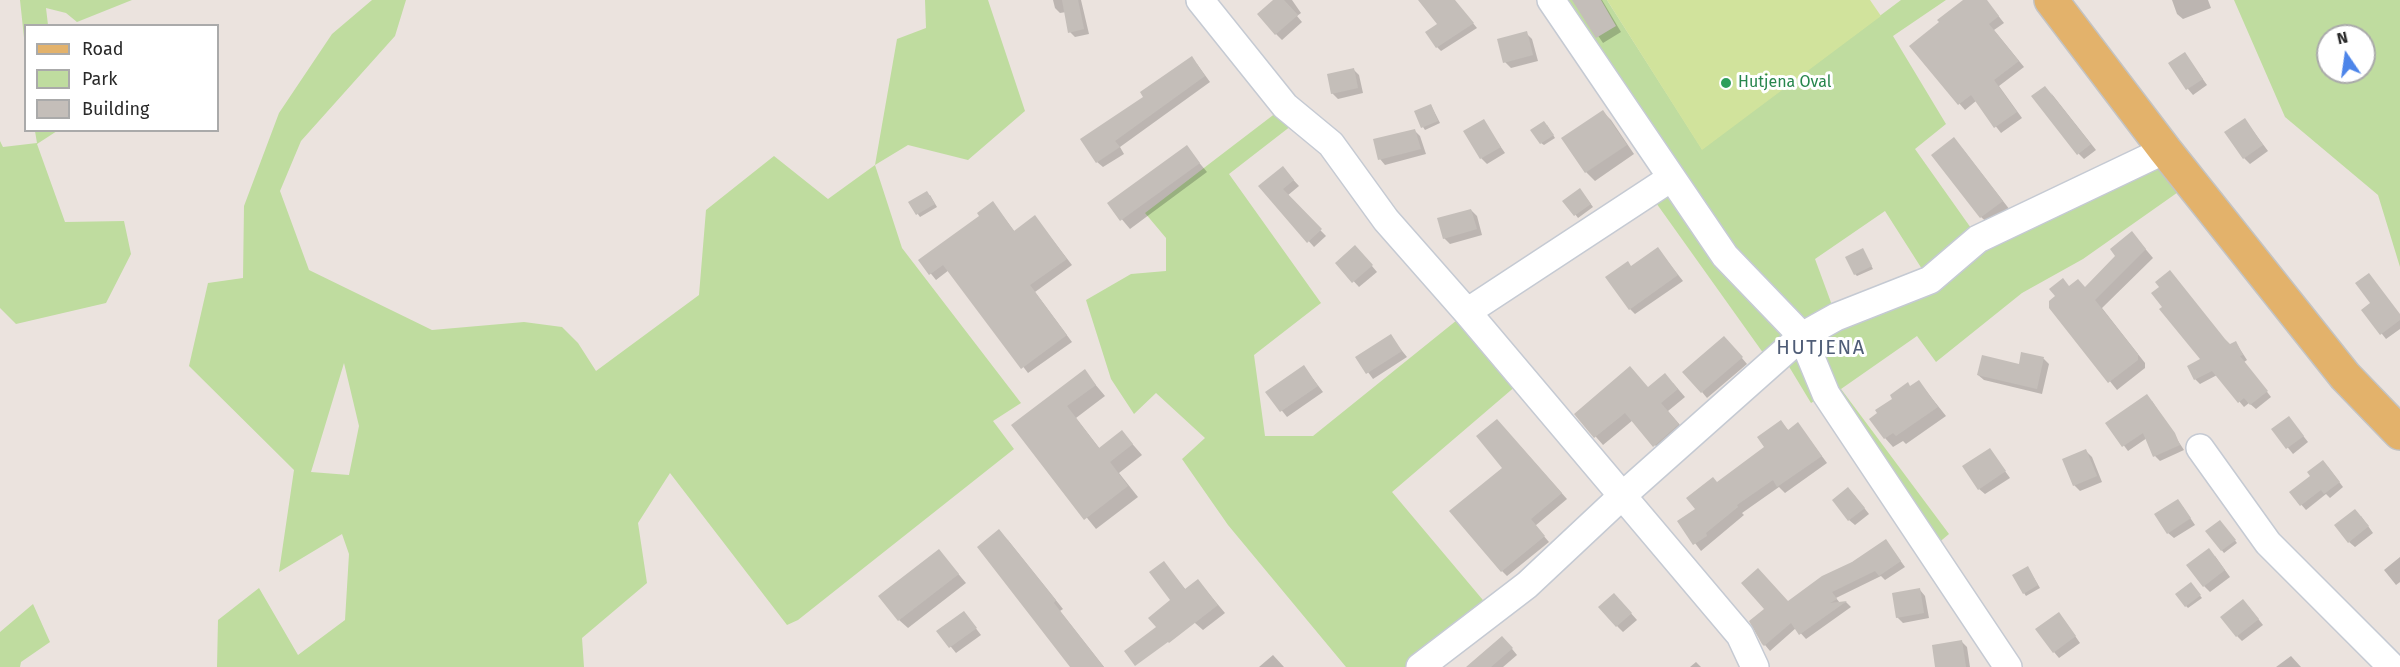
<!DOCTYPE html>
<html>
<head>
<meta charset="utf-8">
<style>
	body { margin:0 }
	#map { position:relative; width:2400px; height:667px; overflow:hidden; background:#ebe3de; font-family:"Fira Sans",sans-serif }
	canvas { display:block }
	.legend { position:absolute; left:24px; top:24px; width:195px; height:108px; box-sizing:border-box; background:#fff; border:2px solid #aaa; margin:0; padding:8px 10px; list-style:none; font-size:18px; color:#2a2a2a }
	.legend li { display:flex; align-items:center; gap:12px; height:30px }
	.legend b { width:30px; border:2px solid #aaa }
	.north { position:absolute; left:2316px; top:24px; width:60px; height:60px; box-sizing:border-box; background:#fff; border:2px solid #aaa; border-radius:50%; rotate:347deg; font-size:16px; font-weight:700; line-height:24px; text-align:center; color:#2a2a2a }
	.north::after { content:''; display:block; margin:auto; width:21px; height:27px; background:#4d85e9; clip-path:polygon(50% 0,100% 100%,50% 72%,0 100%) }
</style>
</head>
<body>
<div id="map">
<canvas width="2400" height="667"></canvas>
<ul class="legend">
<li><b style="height:8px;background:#e3b26b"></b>Road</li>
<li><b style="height:16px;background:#bfdc9f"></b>Park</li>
<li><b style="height:16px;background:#c4beb9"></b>Building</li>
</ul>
<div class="north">N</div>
</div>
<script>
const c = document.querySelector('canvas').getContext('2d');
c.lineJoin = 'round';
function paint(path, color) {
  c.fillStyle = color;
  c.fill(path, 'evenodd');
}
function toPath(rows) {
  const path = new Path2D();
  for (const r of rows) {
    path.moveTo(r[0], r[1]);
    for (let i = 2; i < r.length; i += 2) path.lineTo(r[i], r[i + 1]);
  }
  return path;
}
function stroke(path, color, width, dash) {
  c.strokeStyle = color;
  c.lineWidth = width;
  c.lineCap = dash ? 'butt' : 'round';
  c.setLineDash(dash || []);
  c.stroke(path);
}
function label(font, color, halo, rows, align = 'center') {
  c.font = font + ' "Fira Sans",sans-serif';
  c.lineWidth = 6;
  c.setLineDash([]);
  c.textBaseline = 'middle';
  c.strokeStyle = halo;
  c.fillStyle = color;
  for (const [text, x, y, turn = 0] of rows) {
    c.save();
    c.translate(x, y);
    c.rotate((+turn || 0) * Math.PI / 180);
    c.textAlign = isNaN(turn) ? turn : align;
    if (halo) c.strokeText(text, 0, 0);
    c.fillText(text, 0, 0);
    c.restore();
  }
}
paint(toPath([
	[20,0,132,0,77,22,66,13,46,8,48,25,26,26,25,47],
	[372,0,406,0,395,36,301,141,280,191,309,270,432,330,524,322,562,327,578,343,596,371,699,295,706,210,774,156,828,199,875,165,897,39,926,28,925,0,988,0,1025,111,968,160,908,145,875,165,902,248,1021,403,993,421,1014,449,798,620,787,625,670,473,638,523,647,583,582,638,584,667,217,667,218,620,259,588,298,655,345,620,349,554,342,534,279,572,294,470,189,366,208,283,243,278,244,206,279,113,332,34],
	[344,363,359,426,349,475,311,472],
	[1551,0,1607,0,1702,149,1901,0,1946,0,1893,36,1946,124,1915,149,1978,238,2165,150,2191,183,2083,259,2022,293,1936,362,1917,336,1841,389,1949,534,1930,550,1826,394,1811,403,1782,355,1771,364,1649,193,1671,178],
	[1885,211,1929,280,1836,316,1815,259],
	[2234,0,2400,0,2400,267,2378,195,2285,117],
	[2328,36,2364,36,2364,72,2328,72],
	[1285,106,1300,119,1229,174,1321,303,1254,355,1265,436,1313,436,1467,312,1524,379,1392,492,1493,612,1420,667,1346,667,1228,525,1182,459,1205,438,1156,393,1134,414,1111,379,1086,300,1131,274,1166,271,1166,238,1145,213],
	[35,131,57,131,37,144,65,222,124,221,131,254,106,303,16,324,0,308,0,141,3,147,37,143],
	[33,604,50,642,21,662,20,667,0,667,0,632]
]), '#bfdc9f');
paint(toPath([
	[1607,0,1870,0,1881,16,1702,150]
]), '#d1e39c');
paint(toPath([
	[1053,0,1081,0,1089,34,1075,37,1070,32,1066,12,1060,13,1055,8],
	[1275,0,1292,0,1301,13,1297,16,1302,22,1282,40,1276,34],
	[1424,0,1454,0,1477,28,1441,51,1437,47,1440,24],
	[1574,0,1602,0,1621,32,1603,43],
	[1966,0,1986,0,2004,23,1994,30,2024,67,1999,86,2022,118,2001,133,1976,101,1965,110,1911,47],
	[2172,0,2208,0,2211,8,2183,19,2177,14],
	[1526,33,1532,39,1538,61,1511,68,1505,62],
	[2185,54,2207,85,2193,95,2188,89],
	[1197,64,1210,82,1120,147,1124,154,1103,167,1097,162,1145,97],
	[1353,69,1359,75,1363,93,1338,99,1332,93],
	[2051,93,2096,150,2084,159,2079,154],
	[1431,105,1440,123,1425,130,1423,127],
	[1603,112,1611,120,1634,154,1595,181,1586,172,1563,138],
	[2245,120,2268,151,2250,164,2244,158],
	[1483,121,1505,153,1487,164,1481,158],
	[1547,125,1555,138,1544,145,1541,143],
	[1414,130,1420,136,1426,154,1385,165,1380,159],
	[1186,147,1207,172,1130,229,1109,204],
	[1962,148,2010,210,1990,225,1981,217],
	[1288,174,1299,186,1287,196,1326,236,1314,247,1260,186],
	[1582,192,1593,207,1578,218,1565,201],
	[930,195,937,207,920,217,910,203],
	[993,203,1015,232,1035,217,1072,265,1035,292,1072,342,1028,373,949,270,936,280,920,260,981,216],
	[1471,210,1477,216,1482,235,1450,244,1444,238],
	[2132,233,2153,258,2102,308,2145,363,2145,368,2117,390,2050,307,2070,287,2086,288,2117,257],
	[1658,249,1683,281,1635,314,1630,309,1632,267],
	[1863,250,1873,269,1857,276,1855,274],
	[1361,253,1377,272,1359,287,1337,263],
	[2363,310,2400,315,2400,329,2386,339],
	[1390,336,1407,357,1373,379,1357,357],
	[2236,343,2247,360,2244,362,2271,397,2256,409,2249,403,2244,407,2217,375,2200,384,2195,379],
	[1730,344,1747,364,1707,398,1702,392],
	[2023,354,2044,359,2049,364,2042,394,1984,380,1978,375,2020,366],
	[1304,367,1323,392,1287,417,1267,392],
	[1084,371,1105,396,1076,418,1100,449,1122,432,1142,455,1119,473,1138,497,1096,529,1013,426],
	[1919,382,1946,416,1906,444,1903,441,1893,447,1885,438,1894,399],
	[1673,383,1685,397,1668,411,1686,432,1662,453,1633,420,1603,445,1576,414],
	[2152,401,2184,450,2160,461,2155,456,2147,438,2128,451,2107,423],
	[1781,422,1789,431,1798,424,1827,463,1785,493,1779,487,1742,513,1744,515,1701,551,1679,522,1697,509,1717,483,1766,447],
	[2294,424,2308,442,2293,454,2273,429],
	[1503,427,1567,499,1535,526,1549,542,1507,576,1502,571],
	[1990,450,2010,478,1985,494,1979,489],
	[2086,451,2092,457,2102,482,2080,491,2074,485],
	[2328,467,2343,487,2330,498,2326,494,2306,510,2291,493],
	[1854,495,1869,514,1855,525,1849,520],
	[2183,507,2195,525,2174,538,2168,533],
	[2361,516,2373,533,2355,547,2349,542],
	[2222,524,2237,543,2224,553,2207,532],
	[1007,539,1063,609,1060,611,1104,667,1072,667],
	[1886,541,1905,567,1885,580,1881,576,1836,598,1840,603,1846,602,1851,607,1806,639,1796,628,1770,651,1765,645,1751,622,1788,603],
	[939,551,966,583,908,628,899,620],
	[2215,556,2230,577,2210,592,2204,586],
	[2400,557,2400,582,2396,585,2384,570],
	[1164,563,1186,590,1205,589,1225,613,1203,630,1195,623],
	[2030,571,2040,588,2026,596,2024,593],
	[2193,587,2202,598,2188,608,2186,606],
	[1920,590,1925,596,1929,618,1903,623,1897,617],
	[1620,601,1637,620,1623,632,1617,626],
	[2249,607,2263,625,2242,641,2237,636],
	[964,613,981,635,956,653,938,631],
	[2064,620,2080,643,2059,658,2054,652],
	[1962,642,1967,647,1970,667,1937,667],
	[1508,644,1517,655,1503,667,1468,667],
	[1273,655,1284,667,1259,667],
	[2291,656,2301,667,2276,667],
	[1696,662,1701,667,1690,667]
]), '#0003');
paint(toPath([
	[1062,0,1078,0,1084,29,1068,33],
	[1273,0,1284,0,1298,15,1275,35,1257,14],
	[1418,0,1455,0,1474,23,1436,48,1425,32,1437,24],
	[1572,0,1601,0,1616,26,1596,38],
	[1963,0,1987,0,1999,16,1989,24,2019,61,1994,80,2017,112,1994,128,1971,95,1958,105,1909,46,1939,22,1937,20],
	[1527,31,1533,55,1503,63,1497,39],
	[2185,52,2203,79,2186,90,2168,63],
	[1192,56,1205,76,1115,141,1120,147,1096,163,1080,139,1143,97,1140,92],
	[1354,68,1358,88,1331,94,1327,74],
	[2045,86,2091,144,2077,155,2031,96],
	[1431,104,1438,121,1421,128,1414,111],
	[1603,110,1627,145,1585,173,1561,138],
	[2245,118,2263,145,2243,159,2224,132],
	[1484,119,1501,147,1480,159,1463,131],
	[1544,121,1554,135,1540,144,1530,130],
	[1415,129,1421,149,1378,160,1373,139],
	[1954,137,2003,201,1980,218,1931,155],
	[1187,145,1200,163,1120,221,1107,203],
	[1283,166,1294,180,1283,189,1322,229,1307,243,1258,186],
	[1580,188,1591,204,1574,216,1562,201],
	[927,191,935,204,916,215,908,202],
	[993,201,1014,231,1035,215,1067,259,1030,285,1067,335,1021,369,943,265,929,275,918,260,979,216,977,213],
	[1471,209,1477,229,1443,239,1437,218],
	[2132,231,2146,249,2095,300,2138,354,2138,360,2108,383,2049,308,2049,301,2055,296,2049,289,2063,278,2069,286,2078,279,2085,287,2115,256,2110,249],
	[1355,245,1373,265,1352,283,1335,263],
	[1658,247,1678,275,1629,310,1605,277,1628,261,1631,266],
	[1863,248,1872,266,1854,275,1845,257],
	[2170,270,2225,339,2230,344,2236,341,2243,355,2240,356,2268,391,2250,405,2244,398,2238,403,2212,371,2194,380,2187,366,2200,359,2159,309,2162,307,2151,293,2159,287,2155,282],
	[2369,273,2400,314,2400,320,2380,335,2361,310,2370,303,2355,283],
	[1391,334,1402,351,1366,374,1355,357],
	[1724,336,1743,357,1701,393,1682,372],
	[2021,352,2044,357,2037,389,1977,375,1982,355,2019,364],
	[1304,365,1318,386,1280,412,1265,392],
	[1630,366,1648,387,1665,373,1678,389,1661,403,1679,424,1653,447,1625,413,1594,438,1574,414],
	[1085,369,1096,385,1067,406,1099,448,1122,430,1133,444,1110,462,1128,486,1084,520,1011,425],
	[1919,380,1938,407,1896,436,1893,433,1884,439,1869,419,1877,413,1875,410,1892,399,1890,395,1908,382,1910,386],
	[2147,394,2175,433,2180,445,2153,457,2143,433,2122,447,2105,423],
	[2289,416,2304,436,2286,449,2271,429],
	[1497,419,1562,493,1531,519,1545,536,1501,572,1449,511,1502,468,1476,436],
	[1781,420,1788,430,1798,422,1822,456,1777,487,1773,480,1737,505,1738,507,1706,533,1707,536,1693,545,1677,521,1695,509,1686,498,1713,477,1717,482,1764,447,1757,437],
	[1990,448,2006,471,1978,490,1962,466],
	[2086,449,2097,476,2073,486,2062,459],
	[2323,460,2340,482,2324,494,2321,490,2300,506,2289,492,2310,476,2307,472],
	[1848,487,1865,508,1848,521,1832,500],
	[2178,499,2191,518,2167,534,2154,514],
	[2355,509,2369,526,2348,543,2334,525],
	[2220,520,2236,540,2221,551,2205,531],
	[999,529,1056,600,1054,603,1104,667,1070,667,977,547],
	[1886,539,1901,561,1879,576,1875,571,1832,592,1837,599,1830,603,1847,601,1799,635,1791,623,1764,646,1762,644,1749,621,1764,609,1741,583,1758,568,1788,601,1822,576,1852,562],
	[2209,548,2225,570,2203,587,2186,565],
	[939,549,959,574,898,621,878,596],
	[1164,561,1185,589,1198,579,1218,605,1169,643,1168,642,1135,666,1124,651,1156,627,1148,618,1170,600,1149,572],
	[2028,566,2038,585,2023,594,2012,575],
	[2191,582,2201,595,2185,607,2175,594],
	[1920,588,1924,613,1896,618,1892,593],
	[1614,593,1632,613,1616,627,1598,607],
	[2243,599,2259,619,2236,637,2220,617],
	[964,611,977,628,949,648,936,631],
	[2059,612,2076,636,2053,653,2035,629],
	[1502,636,1513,648,1491,667,1466,667],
	[1962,640,1966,667,1935,667,1932,645]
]), '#c4beb9');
const minor = toPath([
	[1200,0,1285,106,1331,144,1386,220,1467,312,1740,635,1755,667],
	[1551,0,1725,256,1802,336,1826,394,2008,667],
	[1467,312,1671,178],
	[2200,448,2268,543,2392,667],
	[1420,667,1527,585,1622,496,1802,336,1836,317,1930,280,1978,239,2165,150]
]);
const major = toPath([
	[2051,0,2165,150,2345,376,2400,433]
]);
stroke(minor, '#c5cad3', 30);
stroke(major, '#c3c3c3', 36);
stroke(minor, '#fff', 27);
stroke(major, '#e3b26b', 33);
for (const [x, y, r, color] of [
	[1726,83,6,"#2e9e5b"]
]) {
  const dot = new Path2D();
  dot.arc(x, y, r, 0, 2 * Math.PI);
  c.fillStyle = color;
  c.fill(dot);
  stroke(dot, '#fff', 2);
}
label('16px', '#27864d', '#fff', [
	["Hutjena Oval",1738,83]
], 'left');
c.letterSpacing = '1.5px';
label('20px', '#4f5d77', '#fff', [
	["HUTJENA",1821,348]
]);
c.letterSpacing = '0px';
</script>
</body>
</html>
